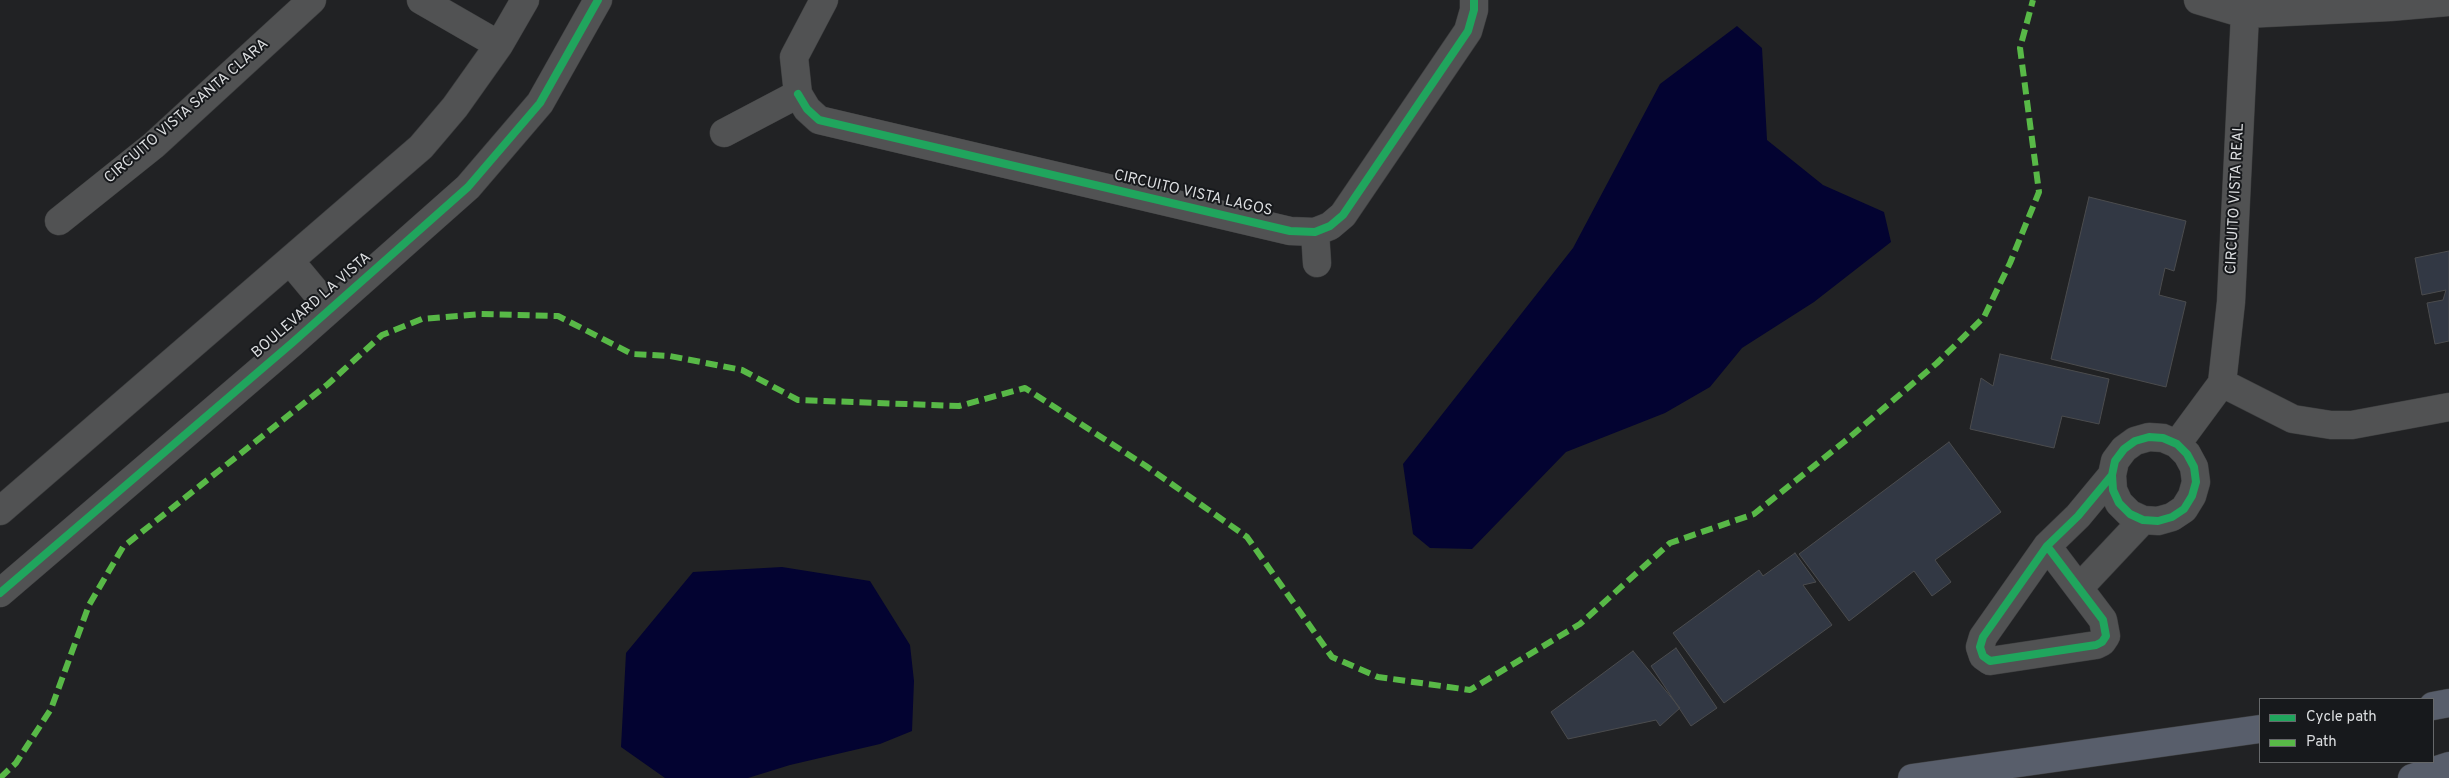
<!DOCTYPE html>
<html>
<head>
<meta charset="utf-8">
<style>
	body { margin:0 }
	#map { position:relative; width:2449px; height:778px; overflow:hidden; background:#212224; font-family:Overpass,sans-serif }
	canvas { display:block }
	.legend { position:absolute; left:2259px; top:698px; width:175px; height:65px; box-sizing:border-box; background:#17191c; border:1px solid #66686a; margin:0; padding:6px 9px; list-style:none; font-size:15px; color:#dcdee0 }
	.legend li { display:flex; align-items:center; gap:10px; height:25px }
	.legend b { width:25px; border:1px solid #66686a }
</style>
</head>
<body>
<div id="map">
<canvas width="2449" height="778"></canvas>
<ul class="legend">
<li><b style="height:6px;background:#20a55d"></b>Cycle path</li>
<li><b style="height:6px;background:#58b947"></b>Path</li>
</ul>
</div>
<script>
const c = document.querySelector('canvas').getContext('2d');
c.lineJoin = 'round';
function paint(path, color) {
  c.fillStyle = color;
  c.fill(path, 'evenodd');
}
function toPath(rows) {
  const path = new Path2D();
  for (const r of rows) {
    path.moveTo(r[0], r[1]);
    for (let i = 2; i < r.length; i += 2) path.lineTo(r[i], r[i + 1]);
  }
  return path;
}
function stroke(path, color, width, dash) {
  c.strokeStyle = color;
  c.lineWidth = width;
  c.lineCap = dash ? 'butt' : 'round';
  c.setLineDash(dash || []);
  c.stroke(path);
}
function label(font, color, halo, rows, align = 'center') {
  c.font = font + ' Overpass,sans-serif';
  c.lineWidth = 4;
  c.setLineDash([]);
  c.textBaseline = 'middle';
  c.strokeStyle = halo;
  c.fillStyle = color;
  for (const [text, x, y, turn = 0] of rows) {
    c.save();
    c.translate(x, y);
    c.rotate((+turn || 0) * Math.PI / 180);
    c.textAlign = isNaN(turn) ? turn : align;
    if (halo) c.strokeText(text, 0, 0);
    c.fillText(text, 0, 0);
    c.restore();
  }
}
paint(toPath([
	[1737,26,1762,48,1767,140,1823,185,1884,212,1891,242,1814,302,1742,348,1710,387,1665,413,1566,452,1472,549,1430,548,1413,534,1403,464,1573,248,1660,84],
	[782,567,870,581,910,645,914,681,912,731,880,744,790,765,748,778,665,778,621,747,626,653,693,572]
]), '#030331');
const building = toPath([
	[2089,197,2186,221,2174,271,2165,268,2159,295,2186,302,2166,387,2051,359,2089,197],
	[2449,251,2449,341,2435,344,2427,303,2443,300,2446,290,2422,295,2415,258,2449,251],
	[2000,354,2109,379,2099,424,2062,416,2054,448,1970,429,1981,378,1993,386,2000,354],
	[1949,442,2001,512,1935,560,1951,582,1932,596,1914,571,1849,621,1799,554,1949,442],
	[1795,553,1816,582,1803,585,1832,625,1724,703,1673,633,1759,570,1763,576,1795,553],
	[1676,648,1717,708,1691,726,1651,666,1676,648],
	[1633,651,1680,708,1660,726,1656,720,1568,739,1551,712,1633,651]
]);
paint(building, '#323844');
stroke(building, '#4b4c4e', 1);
const minor = toPath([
	[421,0,499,45],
	[2198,0,2245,14,2390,7,2449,2],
	[798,94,807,109,819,120,1290,231,1315,232,1330,226,1343,215,1468,31,1474,10,1474,0],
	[724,133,798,94,794,57,824,0],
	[59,221,154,145,312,0],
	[1315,232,1317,263],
	[290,261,330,309],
	[2222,383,2293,419,2331,425,2352,425,2449,407],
	[2177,444,2222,383,2231,302,2245,14],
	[0,511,421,147,455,107,499,45,525,0],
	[2047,546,2103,620,2106,636,2102,642,2096,645,1990,661,1983,656,1980,647,1983,637,2047,546,2078,516,2112,475,2115,461,2124,449,2135,441,2149,437,2163,438,2177,444,2187,454,2194,467,2196,482,2192,496,2184,509,2172,517,2158,521,2143,520,2130,514,2119,503,2113,490,2112,475],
	[2079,588,2143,520],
	[0,593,292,343,468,187,540,103,598,0]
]);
const highway = toPath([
	[2433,706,2449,703],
	[1912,778,2260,729],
	[2412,778,2449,766]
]);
stroke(minor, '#3d3e3f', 29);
stroke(highway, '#3d3e3f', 29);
stroke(minor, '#515253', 28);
stroke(highway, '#585e6b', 28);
stroke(toPath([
	[0,778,16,763,51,709,89,605,123,547,328,384,382,335,422,319,481,314,558,316,632,354,670,356,742,370,798,400,959,406,1025,388,1146,466,1247,537,1332,657,1378,677,1470,690,1580,624,1670,543,1754,514,1844,442,1937,363,1984,317,2010,263,2039,192,2020,48,2033,0]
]), '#58b947', 6, [12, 6]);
stroke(toPath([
	[798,94,807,109,819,120,1290,231,1315,232,1330,226,1343,215,1468,31,1474,10,1474,0],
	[2047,546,2103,620,2106,636,2102,642,2096,645,1990,661,1983,656,1980,647,1983,637,2047,546,2078,516,2112,475,2115,461,2124,449,2135,441,2149,437,2163,438,2177,444,2187,454,2194,467,2196,482,2192,496,2184,509,2172,517,2158,521,2143,520,2130,514,2119,503,2113,490,2112,475],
	[0,593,292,343,468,187,540,103,598,0]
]), '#20a55d', 8);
label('15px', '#dcdee0', '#17191c', [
	["CIRCUITO VISTA SANTA CLARA",187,112,-41],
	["CIRCUITO VISTA LAGOS",1193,194,13],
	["CIRCUITO VISTA REAL",2236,199,-87],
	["BOULEVARD LA VISTA",312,306,-41]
]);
</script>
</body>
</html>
